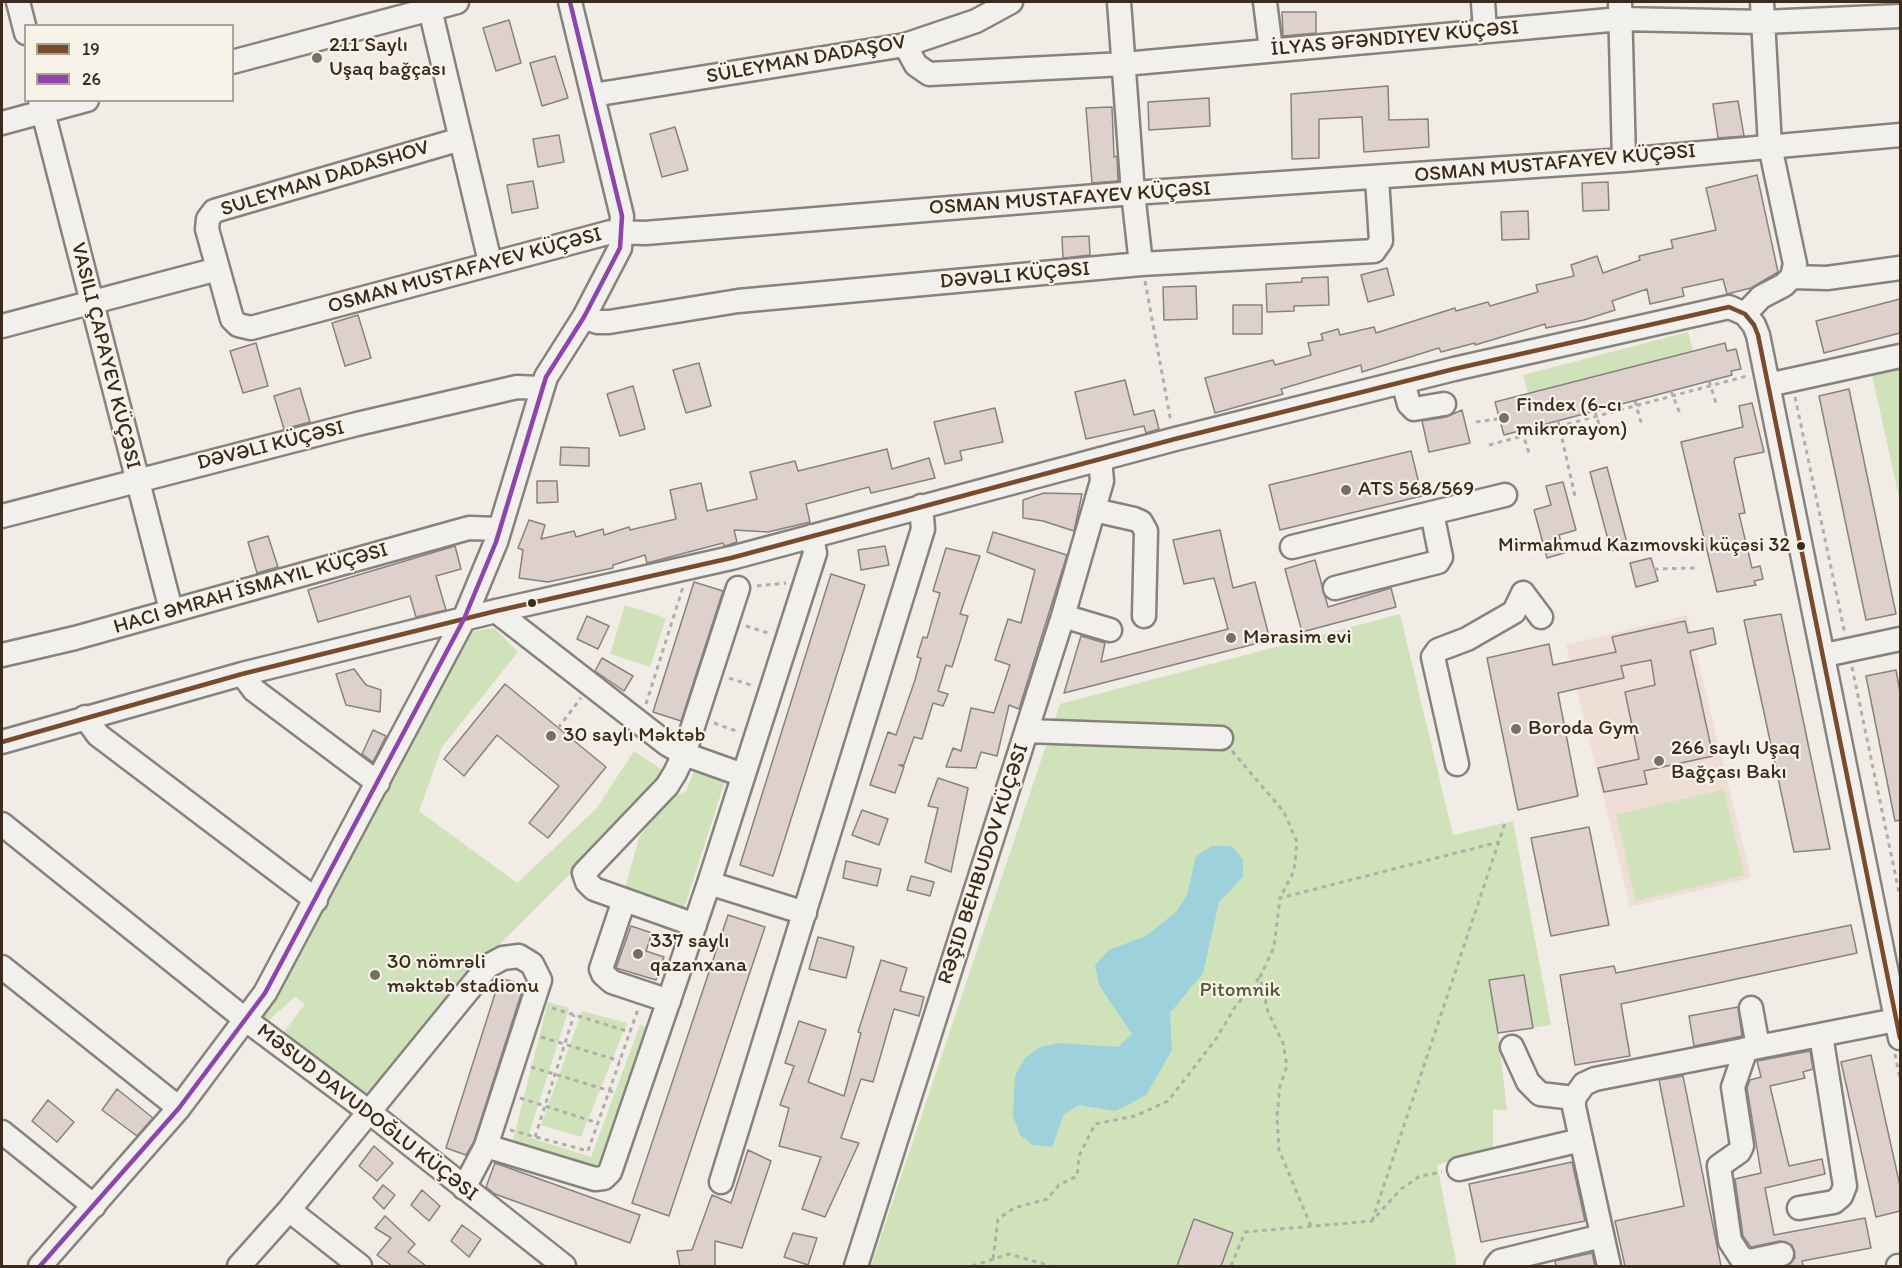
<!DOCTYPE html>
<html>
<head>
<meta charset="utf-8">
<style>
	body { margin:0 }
	#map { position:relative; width:1902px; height:1268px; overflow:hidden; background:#f2ece6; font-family:Itim,sans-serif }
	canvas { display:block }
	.frame { position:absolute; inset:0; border:3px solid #3b2a1e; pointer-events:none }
	.legend { position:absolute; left:24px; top:24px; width:210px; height:78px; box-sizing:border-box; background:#f7f3e8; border:2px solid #aca397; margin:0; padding:8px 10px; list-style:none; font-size:18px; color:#3b2a1e }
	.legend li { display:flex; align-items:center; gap:12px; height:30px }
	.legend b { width:30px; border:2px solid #aca397 }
</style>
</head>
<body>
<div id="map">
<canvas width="1902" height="1268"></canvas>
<div class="frame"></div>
<ul class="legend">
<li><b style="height:8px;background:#7a4b2a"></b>19</li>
<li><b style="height:8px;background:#8e44ad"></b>26</li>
</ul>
</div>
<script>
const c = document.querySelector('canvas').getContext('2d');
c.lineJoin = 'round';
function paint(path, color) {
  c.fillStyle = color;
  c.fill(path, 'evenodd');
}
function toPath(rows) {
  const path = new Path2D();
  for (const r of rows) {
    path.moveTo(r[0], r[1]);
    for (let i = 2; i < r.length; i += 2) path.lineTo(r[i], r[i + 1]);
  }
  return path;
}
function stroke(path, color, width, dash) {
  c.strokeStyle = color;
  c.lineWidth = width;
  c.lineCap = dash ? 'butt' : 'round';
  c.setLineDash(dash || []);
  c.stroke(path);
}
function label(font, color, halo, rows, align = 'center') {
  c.font = font + ' Itim,sans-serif';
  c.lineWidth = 4.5;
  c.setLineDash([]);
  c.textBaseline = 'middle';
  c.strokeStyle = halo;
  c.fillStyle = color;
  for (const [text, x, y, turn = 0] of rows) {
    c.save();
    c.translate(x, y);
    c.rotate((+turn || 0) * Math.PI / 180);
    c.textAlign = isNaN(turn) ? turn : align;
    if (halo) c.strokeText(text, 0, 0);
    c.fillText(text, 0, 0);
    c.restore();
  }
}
paint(toPath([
	[1687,615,1751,878,1630,907,1566,645]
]), '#efded6');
paint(toPath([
	[1688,332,1693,351,1528,394,1523,375],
	[1900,363,1900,502,1871,370],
	[625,605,666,618,650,667,610,654],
	[1400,614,1453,835,1513,821,1551,1025,1498,1033,1507,1111,1493,1109,1493,1148,1437,1165,1457,1266,871,1266,1060,704],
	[494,628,518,652,442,747,419,811,517,883,596,809,634,751,662,770,641,803,485,959,368,1102,283,1033,305,1004,295,997,269,1020,263,1016,469,632],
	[695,769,725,781,682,915,624,892,639,838,663,801,686,791],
	[1724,789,1744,875,1636,901,1616,815],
	[548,1002,569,1008,528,1137,591,1157,640,1025,648,1028,603,1171,512,1144],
	[582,1011,627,1023,581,1137,541,1125]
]), '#cfe2ba');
paint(toPath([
	[1212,846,1231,846,1243,859,1243,877,1219,902,1203,973,1170,1013,1172,1050,1146,1095,1116,1111,1079,1105,1064,1114,1052,1147,1033,1145,1020,1135,1013,1116,1015,1076,1025,1058,1040,1047,1060,1043,1118,1047,1132,1034,1099,985,1095,965,1109,950,1146,936,1176,912,1187,895,1196,856]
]), '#9dd1dc');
const building = toPath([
	[1282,12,1316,12,1316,33,1283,36,1282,12],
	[509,20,521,63,496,71,483,28,509,20],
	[555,56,568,98,542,106,530,63,555,56],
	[1388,86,1389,120,1428,119,1429,147,1364,152,1362,117,1319,119,1319,158,1292,159,1291,94,1388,86],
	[1209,98,1210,126,1149,130,1148,102,1209,98],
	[1738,101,1744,136,1718,138,1713,104,1738,101],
	[1112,107,1114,157,1117,156,1118,181,1092,183,1086,108,1112,107],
	[675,127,688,170,662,177,650,134,675,127],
	[559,135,564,162,538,167,533,139,559,135],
	[1757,175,1778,272,1751,288,1727,294,1723,279,1682,288,1684,296,1650,304,1647,289,1612,301,1615,310,1584,320,1546,328,1545,324,1475,345,1475,343,1441,352,1439,348,1362,372,1361,365,1281,389,1283,394,1215,413,1205,378,1273,360,1275,365,1311,355,1308,343,1323,340,1321,334,1338,329,1340,335,1374,327,1376,333,1455,308,1456,311,1488,302,1490,306,1538,292,1536,285,1574,276,1571,265,1597,256,1603,273,1640,260,1639,256,1673,248,1671,240,1716,230,1706,188,1757,175],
	[533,181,538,208,512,213,507,185,533,181],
	[1608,182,1609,210,1583,211,1582,183,1608,182],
	[1528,211,1529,239,1502,240,1501,212,1528,211],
	[1089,236,1090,255,1063,258,1062,237,1089,236],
	[1387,268,1394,295,1368,302,1361,275,1387,268],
	[1328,277,1329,305,1294,306,1294,311,1267,312,1266,284,1302,282,1302,278,1328,277],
	[1196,286,1197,319,1164,320,1163,287,1196,286],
	[1900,299,1900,333,1824,353,1816,321,1900,299],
	[1233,305,1262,305,1262,334,1233,334,1233,305],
	[358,315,371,358,345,366,332,323,358,315],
	[256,343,268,386,243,393,230,351,256,343],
	[1725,343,1727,351,1736,349,1741,369,1731,371,1732,375,1504,435,1495,402,1725,343],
	[699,363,711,406,686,413,673,370,699,363],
	[1125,380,1134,415,1154,410,1159,429,1146,433,1144,426,1086,439,1075,392,1125,380],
	[633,386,645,429,620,436,607,394,633,386],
	[300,388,310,422,284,429,274,396,300,388],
	[1849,389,1896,614,1866,620,1819,396,1849,389],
	[1752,403,1764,452,1735,458,1734,462,1745,513,1739,514,1752,568,1760,566,1763,579,1754,581,1756,585,1717,592,1681,442,1743,427,1739,406,1752,403],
	[995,408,1003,442,960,451,962,460,945,464,934,422,995,408],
	[1462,410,1470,443,1429,452,1422,421,1446,417,1462,410],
	[561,447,589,448,589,466,560,465,561,447],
	[887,449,892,469,929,458,935,478,871,493,869,487,806,504,810,522,768,532,734,530,737,542,728,545,724,546,723,543,647,563,645,555,613,565,613,568,548,582,519,578,523,550,518,548,529,520,545,525,541,539,574,531,576,537,603,529,604,535,629,527,630,530,676,519,670,490,701,483,707,511,757,499,750,472,795,461,798,471,887,449],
	[1411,451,1422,496,1280,530,1269,485,1411,451],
	[1607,467,1628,547,1611,551,1590,472,1607,467],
	[537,481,557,481,558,502,537,503,537,481],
	[1563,482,1576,530,1559,535,1564,553,1547,558,1534,510,1551,505,1546,486,1563,482],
	[1044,493,1082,494,1074,531,1043,521,1023,518,1023,500,1044,493],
	[1220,530,1233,588,1255,582,1270,640,1064,693,1081,636,1105,643,1101,662,1228,629,1214,578,1184,584,1173,540,1220,530],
	[993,532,1067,555,1019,709,1009,705,997,756,981,752,976,768,946,767,953,748,961,751,971,708,994,713,1010,665,995,660,1008,619,1021,623,1035,570,987,552,993,532],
	[268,536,278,567,257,573,248,542,268,536],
	[455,546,461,569,436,576,446,610,416,617,410,596,318,622,308,590,455,546],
	[885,546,889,565,861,570,858,550,885,546],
	[946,548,980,556,960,614,968,616,952,667,946,665,938,691,948,694,943,706,933,703,922,739,914,737,904,765,899,765,904,767,895,793,870,785,888,732,896,735,915,680,921,658,917,657,923,637,927,638,940,593,933,591,946,548],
	[1651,558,1658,581,1636,587,1630,563,1651,558],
	[1315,560,1328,607,1391,588,1396,607,1302,632,1285,569,1315,560],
	[831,574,865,585,773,876,740,865,831,574],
	[694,582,723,591,681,721,653,712,694,582],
	[1781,614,1830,849,1794,852,1744,620,1781,614],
	[587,616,609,626,598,649,577,639,587,616],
	[1685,621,1688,633,1713,628,1716,644,1690,651,1713,756,1644,771,1647,784,1604,792,1598,768,1639,759,1625,692,1655,685,1651,660,1621,666,1624,678,1558,693,1578,796,1518,810,1487,658,1549,644,1553,665,1616,652,1612,637,1685,621],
	[602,658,633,676,624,691,595,671,602,658],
	[354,669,366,685,381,690,380,712,346,705,336,674,354,669],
	[1896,670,1900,692,1900,820,1895,821,1866,676,1896,670],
	[505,684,606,767,548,838,529,823,559,786,497,735,464,776,444,759,505,684],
	[373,730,386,736,373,762,362,754,373,730],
	[938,778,968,788,951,872,925,862,938,808,928,806,938,778],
	[862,810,888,819,879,845,852,835,862,810],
	[1589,827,1609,925,1551,936,1531,838,1589,827],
	[846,861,881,869,877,886,843,878,846,861],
	[911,876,934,882,930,896,907,890,911,876],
	[728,915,765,927,669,1216,632,1203,728,915],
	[1851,925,1857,953,1621,1004,1630,1056,1575,1065,1560,975,1614,966,1616,973,1851,925],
	[631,926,652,933,646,951,664,957,656,980,616,968,631,926],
	[818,937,854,947,846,978,809,969,818,937],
	[881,960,907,968,900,991,924,997,919,1016,894,1009,873,1082,861,1079,841,1138,859,1143,825,1217,802,1209,821,1157,779,1146,789,1108,780,1105,794,1066,785,1063,799,1021,826,1030,808,1082,844,1096,861,1033,858,1032,881,960],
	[1524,975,1533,1028,1498,1033,1489,980,1524,975],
	[500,978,524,985,474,1141,466,1155,446,1148,500,978],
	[1738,1007,1742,1036,1694,1046,1689,1016,1738,1007],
	[1810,1051,1813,1069,1803,1072,1805,1078,1770,1086,1789,1166,1822,1159,1825,1174,1765,1188,1774,1235,1865,1218,1871,1248,1802,1261,1803,1266,1786,1266,1795,1258,1792,1245,1780,1241,1751,1247,1743,1236,1735,1179,1761,1173,1747,1088,1750,1080,1761,1077,1757,1061,1810,1051],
	[1871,1055,1900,1186,1900,1211,1876,1217,1841,1062,1871,1055],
	[1683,1076,1721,1266,1625,1266,1615,1221,1684,1206,1659,1080,1683,1076],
	[117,1089,153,1118,137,1136,102,1110,117,1089],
	[48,1100,74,1122,57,1142,32,1121,48,1100],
	[374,1146,393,1163,377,1181,359,1166,374,1146],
	[748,1150,771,1161,742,1248,715,1241,715,1266,680,1266,677,1251,692,1250,712,1195,731,1203,748,1150],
	[1572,1162,1585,1221,1481,1242,1469,1184,1572,1162],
	[495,1163,640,1215,630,1243,495,1194,486,1187,495,1163],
	[383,1185,395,1195,384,1209,373,1198,383,1185],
	[422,1190,440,1206,429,1221,411,1205,422,1190],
	[385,1216,415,1244,408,1252,426,1266,392,1266,377,1255,391,1238,375,1228,385,1216],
	[1194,1219,1233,1233,1221,1266,1177,1266,1194,1219],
	[462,1225,481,1239,469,1257,451,1241,462,1225],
	[793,1233,817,1238,808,1265,784,1257,793,1233],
	[1592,1253,1595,1266,1556,1266,1555,1261,1592,1253]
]);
paint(building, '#ded1cd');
stroke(building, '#88827d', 1.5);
const minor = toPath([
	[18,2,26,33],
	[1119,2,1133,193,1141,264],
	[1265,2,1271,50],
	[1483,2,1485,31],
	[1620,2,1624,160],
	[430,9,490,262],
	[905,45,916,65,929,74,1124,64,1621,19,1763,22,1900,16],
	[232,62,457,2],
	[593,95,905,45,976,21,1011,2],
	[40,100,171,610],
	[2,123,87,100],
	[461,139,214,211,208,219,207,229,232,319,238,325,251,328,611,232,645,233,1133,193,1624,160,1900,135],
	[1792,277,1827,278,1900,268],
	[1745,314,1761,297,1784,285,1792,277,1795,264,1770,146,1762,2],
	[584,317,597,322,609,322,738,301,1141,264,1374,251,1381,241,1377,178],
	[2,326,218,269],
	[1403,382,1409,404,1414,409,1444,404],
	[1768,385,1900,356],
	[1094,510,1134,519,1141,522,1146,531,1144,616],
	[2,516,357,424,517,387,541,388],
	[1292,547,1505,495],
	[1335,588,1438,562,1441,557,1432,513],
	[1523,593,1541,617],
	[496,611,667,744,684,754,743,775],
	[1063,616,1110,630],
	[2,655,75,638,469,528,500,529],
	[1825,655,1900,639],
	[242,674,254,690,378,783],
	[85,717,98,735,316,900],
	[1027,731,1221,738],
	[2,742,242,674,496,611,731,558,1175,439,1454,369,1729,307,1745,314,1754,325,1758,335,1900,1038],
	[1457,764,1433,657,1438,650,1467,639,1514,612,1523,593],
	[2,824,246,1020,368,1111,564,1266],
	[709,883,805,913],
	[624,900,601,969,603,974,612,982,669,1001],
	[695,925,594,889,587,882,584,873,667,786,675,773,684,754,738,588],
	[2,967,179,1108],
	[1751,1008,1758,1047],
	[1512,1047,1528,1082,1540,1094,1574,1098],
	[1746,1049,1733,1087,1742,1146,1739,1152,1719,1166,1730,1241,1741,1258,1750,1261,1782,1254],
	[2,1132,94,1206],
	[1459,1169,1581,1140],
	[721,1182,923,529,921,506],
	[464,1188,486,1146,595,1179,604,1178,610,1172,709,883,815,553,812,536],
	[1799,1208,1834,1202,1841,1196,1845,1186,1821,1035],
	[289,1210,360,1266],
	[40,1266,179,1108,265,993,464,619,496,542,546,377,584,317,620,248,622,216,570,2],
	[239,1266,289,1210,488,966,503,958,519,956,532,964,540,980,486,1146],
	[856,1266,1063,616,1102,481,1100,459],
	[1496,1266,1500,1261,1602,1236],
	[1609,1266,1574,1107,1574,1098,1584,1084,1595,1079,1896,1020],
	[1898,1266,1900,1266]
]);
stroke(minor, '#88827d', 27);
stroke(toPath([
	[1145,281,1171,422],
	[1709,381,1717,406],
	[1671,391,1681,416],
	[1795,397,1845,634],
	[1635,401,1642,426],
	[1595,411,1603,437],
	[1558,421,1575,496],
	[1476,422,1497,419],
	[1522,431,1530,456],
	[1489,445,1747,376],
	[1654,569,1696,568],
	[757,586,786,583],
	[746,626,771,634],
	[1852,667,1900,897],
	[729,678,754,686],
	[646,704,683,587],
	[714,723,739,732],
	[558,728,581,698],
	[1232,751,1284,812,1297,842,1294,871,1280,898],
	[552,1008,630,1032],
	[541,1037,620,1061],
	[1895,1054,1900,1079],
	[531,1067,617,1093],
	[520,1098,598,1123],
	[510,1130,588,1151,638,1009],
	[535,1137,574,1015],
	[1372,1221,1505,823],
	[1311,1226,1279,1150,1277,1116,1280,1086,1287,1066,1283,1043,1268,1012,1260,977,1274,947,1280,898,1499,842],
	[993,1259,998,1219,1014,1208,1047,1199,1059,1185,1077,1176,1079,1156,1095,1124,1135,1116,1168,1101,1216,1039,1235,1007,1260,977],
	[972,1266,1009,1254,1051,1266],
	[1231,1266,1245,1232,1372,1221,1401,1189,1420,1176,1442,1172]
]), '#b1ada9', 3, [4.5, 4.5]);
stroke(minor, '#f2f0ec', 22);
stroke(toPath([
	[2,742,242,674,496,611,731,558,1175,439,1454,369,1729,307,1745,314,1754,325,1758,335,1900,1038]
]), '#7a4b2a', 4.5);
stroke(toPath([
	[40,1266,179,1108,265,993,464,619,496,542,546,377,584,317,620,248,622,216,570,2]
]), '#8e44ad', 4.5);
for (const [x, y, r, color] of [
	[317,58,6,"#7b6e64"],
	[1504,418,6,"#7b6e64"],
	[1346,490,6,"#7b6e64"],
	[1801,546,5,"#3b2a1e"],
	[532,603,5,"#3b2a1e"],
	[1231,638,6,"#7b6e64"],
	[1516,729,6,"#7b6e64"],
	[551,736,6,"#7b6e64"],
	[1659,761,6,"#7b6e64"],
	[638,954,6,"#7b6e64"],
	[375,975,6,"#7b6e64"]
]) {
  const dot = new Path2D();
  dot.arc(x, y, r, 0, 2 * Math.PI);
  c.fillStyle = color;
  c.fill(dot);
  stroke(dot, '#f7f3e8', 2);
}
label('20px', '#3b2a1e', '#f7f3e8', [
	["Mirmahmud Kazımovski küçəsi 32",1790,546]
], 'right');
label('21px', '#3b2a1e', '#f7f3e8', [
	["İLYAS ƏFƏNDIYEV KÜÇƏSI",1395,39,-5],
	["SÜLEYMAN DADAŞOV",806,60,-10],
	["OSMAN MUSTAFAYEV KÜÇƏSI",1555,164,-5],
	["SULEYMAN DADASHOV",325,179,-17],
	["OSMAN MUSTAFAYEV KÜÇƏSI",1070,199,-4],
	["OSMAN MUSTAFAYEV KÜÇƏSI",465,271,-15],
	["DƏVƏLI KÜÇƏSI",1015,276,-5],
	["VASILI ÇAPAYEV KÜÇƏSI",105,356,76],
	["DƏVƏLI KÜÇƏSI",271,446,-14],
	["HACI ƏMRAH İSMAYIL KÜÇƏSI",251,589,-16],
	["RƏŞID BEHBUDOV KÜÇƏSI",984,864,-72],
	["MƏSUD DAVUDOĞLU KÜÇƏSI",367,1113,38]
]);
label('21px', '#3b2a1e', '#f7f3e8', [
	["211 Saylı",329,46],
	["Uşaq bağçası",329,70],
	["Findex (6-cı",1516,406],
	["mikrorayon)",1516,430],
	["ATS 568/569",1358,490],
	["Mərasim evi",1243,638],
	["Boroda Gym",1528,729],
	["30 saylı Məktəb",563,736],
	["266 saylı Uşaq",1671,749],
	["Bağçası Bakı",1671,773],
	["337 saylı",650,942],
	["qazanxana",650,966],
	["30 nömrəli",387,963],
	["məktəb stadionu",387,987]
], 'left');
label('21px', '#59563c', '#f7f3e8', [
	["Pitomnik",1240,991]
]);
</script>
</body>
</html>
